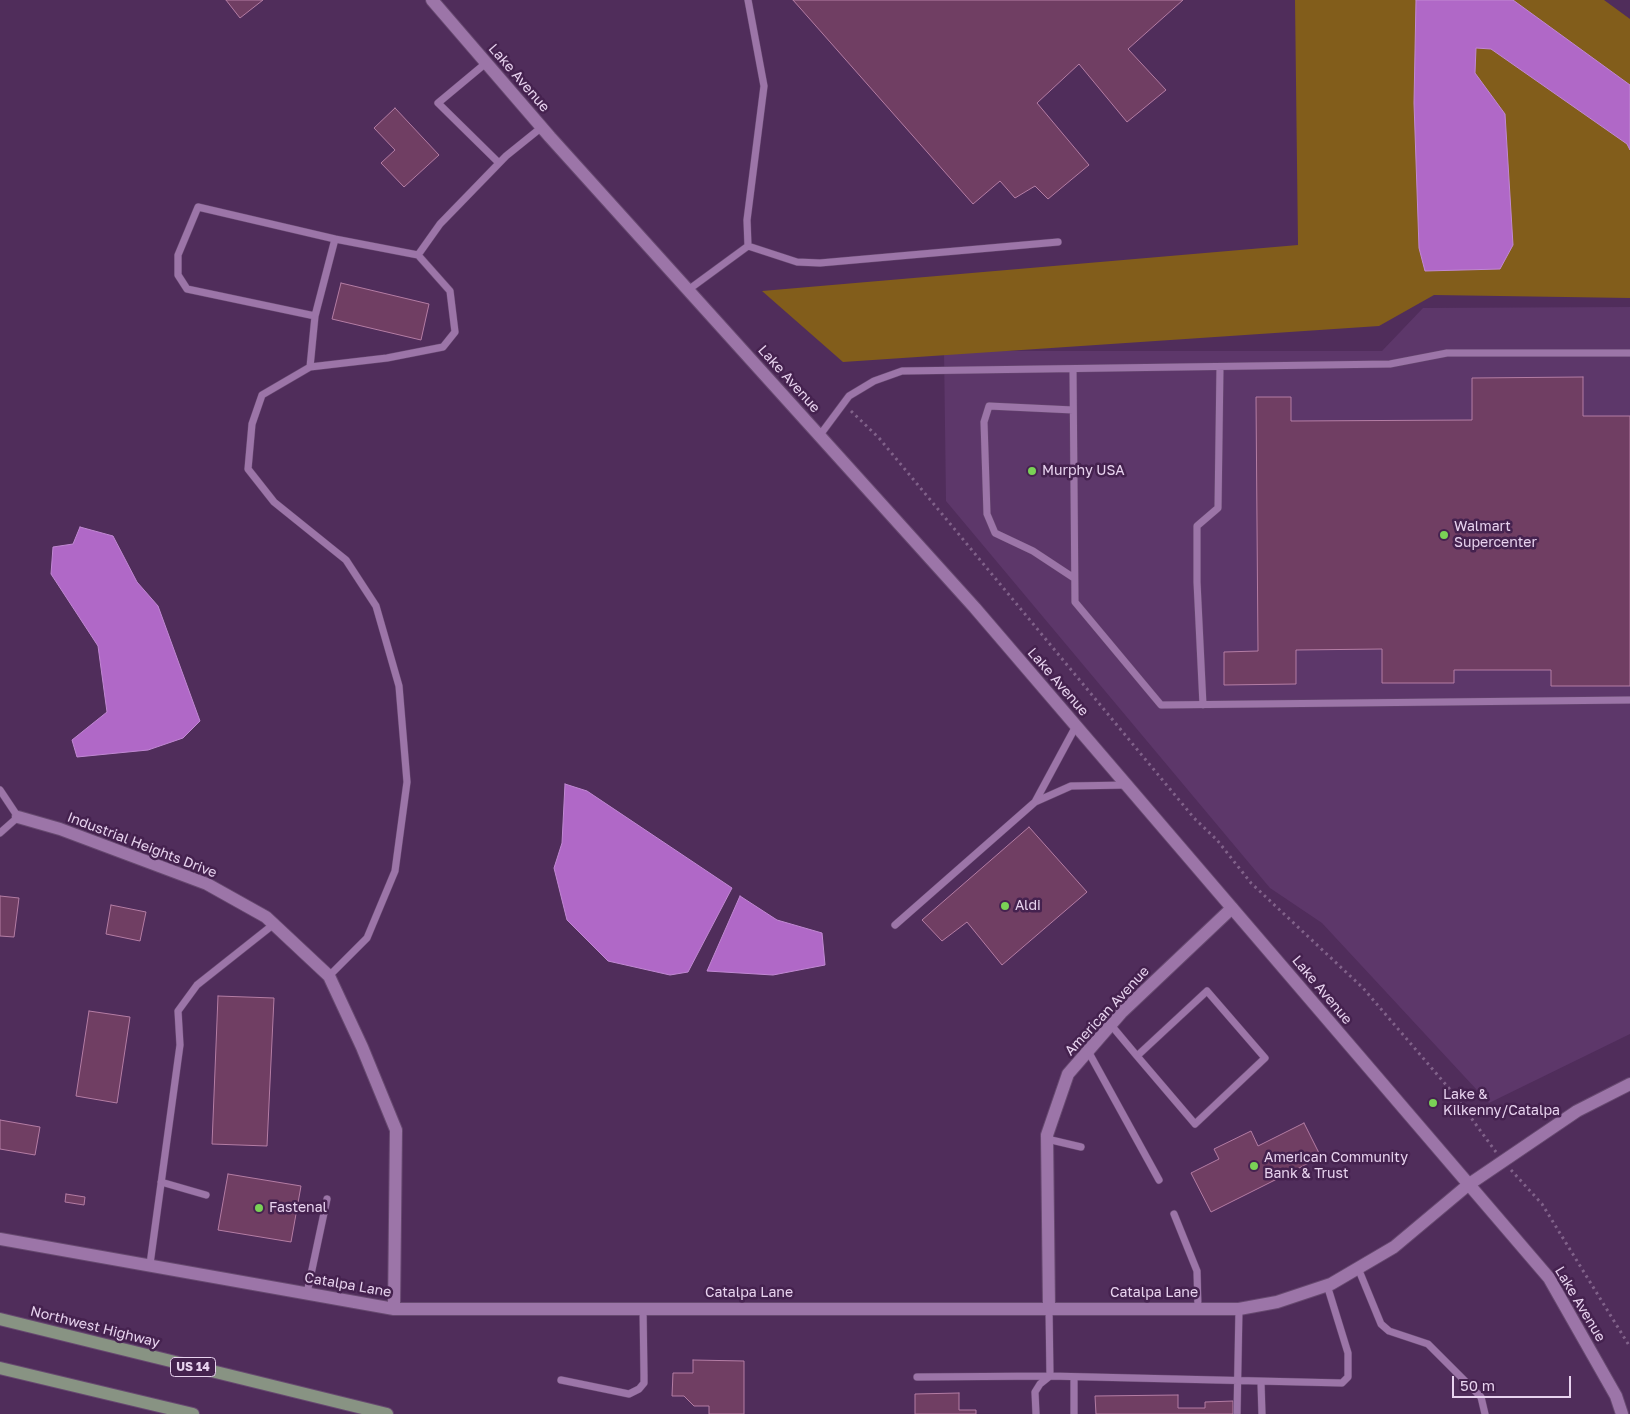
<!DOCTYPE html>
<html>
<head>
<meta charset="utf-8">
<style>
	body { margin:0 }
	#map { position:relative; width:1630px; height:1414px; overflow:hidden; background:#502d5b; font-family:"Golos Text",sans-serif }
	canvas { display:block }
	.scale { position:absolute; left:1452px; top:1376px; width:119px; height:22px; box-sizing:border-box; border:2px solid #e8d3ef; border-top:0; padding-left:6px; font-size:15px; line-height:18px; white-space:nowrap; color:#e8d3ef; -webkit-text-stroke:4px #45224f; paint-order:stroke }
</style>
</head>
<body>
<div id="map">
<canvas width="1630" height="1414"></canvas>
<div class="scale">50 m</div>
</div>
<script>
const c = document.querySelector('canvas').getContext('2d');
c.lineJoin = 'round';
function paint(path, color) {
  c.fillStyle = color;
  c.fill(path, 'evenodd');
}
function toPath(rows) {
  const path = new Path2D();
  for (const r of rows) {
    path.moveTo(r[0], r[1]);
    for (let i = 2; i < r.length; i += 2) path.lineTo(r[i], r[i + 1]);
  }
  return path;
}
function stroke(path, color, width, dash) {
  c.strokeStyle = color;
  c.lineWidth = width;
  c.lineCap = dash ? 'butt' : 'round';
  c.setLineDash(dash || []);
  c.stroke(path);
}
function label(font, color, halo, rows, align = 'center') {
  c.font = font + ' "Golos Text",sans-serif';
  c.lineWidth = 5;
  c.setLineDash([]);
  c.textBaseline = 'middle';
  c.strokeStyle = halo;
  c.fillStyle = color;
  for (const [text, x, y, turn = 0] of rows) {
    c.save();
    c.translate(x, y);
    c.rotate((+turn || 0) * Math.PI / 180);
    c.textAlign = isNaN(turn) ? turn : align;
    if (halo) c.strokeText(text, 0, 0);
    c.fillText(text, 0, 0);
    c.restore();
  }
}
paint(toPath([
	[1630,307,1630,1034,1489,1103,1322,923,1270,888,946,501,944,351,1382,351,1423,308]
]), '#5d376a');
paint(toPath([
	[1295,0,1604,0,1630,19,1630,298,1434,295,1379,326,843,362,762,291,1298,245]
]), '#825d1b');
const water = toPath([
	[1416,0,1513,0,1630,85,1630,150,1627,144,1491,49,1476,48,1475,73,1505,114,1513,245,1500,269,1425,271,1419,248,1414,103,1416,0],
	[80,527,113,536,137,582,158,606,200,721,183,738,148,750,77,757,72,740,107,712,98,646,51,574,53,547,73,544,80,527],
	[565,784,587,791,732,888,688,972,670,975,608,961,567,920,554,868,562,843,565,784],
	[740,896,777,920,822,933,825,965,773,975,707,971,740,896]
]);
paint(water, '#b068c7');
stroke(water, '#c188d3', 1);
const building = toPath([
	[226,0,263,0,240,18,226,0],
	[793,0,1183,0,1128,49,1166,90,1127,122,1079,64,1037,103,1089,165,1048,199,1035,186,1015,198,1000,181,973,204,793,0],
	[395,108,439,155,404,187,381,163,395,150,374,128,395,108],
	[341,283,429,304,421,340,332,319,341,283],
	[1583,377,1583,416,1630,416,1630,686,1551,686,1551,670,1454,670,1454,683,1382,683,1382,649,1296,650,1296,684,1224,685,1224,652,1258,651,1256,397,1291,397,1291,421,1472,420,1472,378,1583,377],
	[1029,827,1087,892,1002,965,967,922,942,941,922,920,1029,827],
	[0,896,19,898,14,937,0,936,0,896],
	[111,905,146,912,140,941,106,934,111,905],
	[218,996,274,998,267,1146,212,1144,218,996],
	[89,1011,130,1017,117,1103,76,1096,89,1011],
	[0,1120,40,1127,35,1155,0,1149,0,1120],
	[1304,1123,1321,1157,1211,1212,1191,1173,1219,1159,1214,1149,1251,1131,1258,1146,1304,1123],
	[228,1174,301,1186,291,1242,218,1230,228,1174],
	[66,1194,85,1197,84,1205,65,1202,66,1194],
	[693,1360,744,1361,744,1414,709,1414,709,1406,694,1406,684,1396,672,1396,673,1373,693,1373,693,1360],
	[959,1393,959,1410,976,1410,976,1414,915,1414,915,1394,959,1393],
	[1178,1395,1178,1408,1205,1408,1205,1402,1233,1401,1233,1414,1096,1414,1095,1396,1178,1395]
]);
paint(building, '#703e63');
stroke(building, '#b47da4', 1);
const service = toPath([
	[486,63,438,103,499,163],
	[748,246,797,262,820,263,1058,242],
	[418,255,440,224,506,156,542,127],
	[688,290,748,246,747,220,764,86,748,0],
	[315,316,187,289,178,275,178,255,198,207,335,239,418,255,450,291,455,332,443,347,387,358,310,367,262,395,252,424,248,469,274,502,346,560,376,606,399,686,407,782,395,871,367,938,329,976],
	[310,367,315,316,335,239],
	[1073,369,1075,602,1161,705,1630,700],
	[1073,410,989,406,984,422,987,514,995,533,1033,551,1074,578],
	[820,435,849,396,874,381,902,371,1390,364,1447,353,1630,353],
	[1203,705,1197,582,1197,526,1218,508,1220,367],
	[0,790,18,817,0,833],
	[1035,802,1076,726],
	[895,925,1035,802,1071,786,1127,785],
	[1111,1025,1137,1056,1207,991,1265,1058,1195,1124,1137,1056],
	[1088,1051,1159,1180],
	[1047,1139,1081,1147],
	[161,1182,206,1195],
	[1174,1214,1197,1271,1198,1308],
	[150,1264,180,1045,178,1011,197,985,274,924],
	[1358,1268,1381,1324,1389,1331,1428,1344,1481,1397,1485,1414],
	[307,1293,327,1199],
	[917,1377,1050,1376,1342,1383,1348,1377,1348,1353,1327,1285],
	[1074,1377,1074,1414],
	[561,1380,629,1394,639,1389,644,1383,644,1375,643,1308],
	[1261,1383,1262,1414],
	[1036,1414,1035,1392,1040,1384,1050,1376,1049,1308],
	[1237,1414,1239,1309]
]);
const minor = toPath([
	[18,817,60,829,207,884,266,917,329,976,362,1047,396,1130,394,1309],
	[0,1239,394,1309,1239,1309,1277,1302,1331,1284,1394,1247,1468,1185,1577,1111,1630,1084],
	[1049,1308,1047,1135,1068,1074,1121,1013,1232,908]
]);
const tertiary = toPath([
	[432,0,550,137,975,608,1549,1278,1616,1396,1622,1414]
]);
const primary = toPath([
	[0,1319,387,1414],
	[0,1368,193,1414]
]);
stroke(service, '#674970', 8);
stroke(minor, '#674970', 14);
stroke(tertiary, '#674970', 14);
stroke(primary, '#674970', 14);
stroke(toPath([
	[851,411,879,438,1194,818,1217,840,1251,883,1363,988,1453,1093,1496,1152],
	[1511,1170,1542,1204,1630,1347]
]), '#81628a', 3, [2.5, 4]);
stroke(service, '#9c75a8', 7);
stroke(minor, '#9c75a8', 12);
stroke(tertiary, '#9c75a8', 12);
stroke(primary, '#889383', 12);
for (const [x, y, r, color] of [
	[1032,471,5,"#7ad156"],
	[1444,535,5,"#7ad156"],
	[1005,906,5,"#7ad156"],
	[1433,1103,5,"#7ad156"],
	[1254,1166,5,"#7ad156"],
	[259,1208,5,"#7ad156"]
]) {
  const dot = new Path2D();
  dot.arc(x, y, r, 0, 2 * Math.PI);
  c.fillStyle = color;
  c.fill(dot);
  stroke(dot, '#45224f', 2);
}
for (const [x, y, w] of [
	[193,1367,45]
]) {
  const box = new Path2D();
  box.roundRect(x - w / 2, y - 9.5, w, 19, 4);
  c.fillStyle = '#45224f';
  c.fill(box);
  stroke(box, '#e8d3ef', 1);
}
label('bold 12px', '#e8d3ef', null, [
	["US 14",193,1367]
]);
label('14px', '#e8d3ef', '#45224f', [
	["Lake Avenue",519,78,49],
	["Lake Avenue",789,379,48],
	["Lake Avenue",1058,682,49],
	["Industrial Heights Drive",142,845,21],
	["Lake Avenue",1322,990,50],
	["American Avenue",1107,1011,-47],
	["Catalpa Lane",348,1285,10],
	["Catalpa Lane",749,1293],
	["Catalpa Lane",1154,1293],
	["Lake Avenue",1580,1304,59],
	["Northwest Highway",95,1327,14]
]);
label('14px', '#e8d3ef', '#45224f', [
	["Murphy USA",1042,471],
	["Walmart",1454,527],
	["Supercenter",1454,543],
	["Aldi",1015,906],
	["Lake &",1443,1095],
	["Kilkenny/Catalpa",1443,1111],
	["American Community",1264,1158],
	["Bank & Trust",1264,1174],
	["Fastenal",269,1208]
], 'left');
</script>
</body>
</html>
